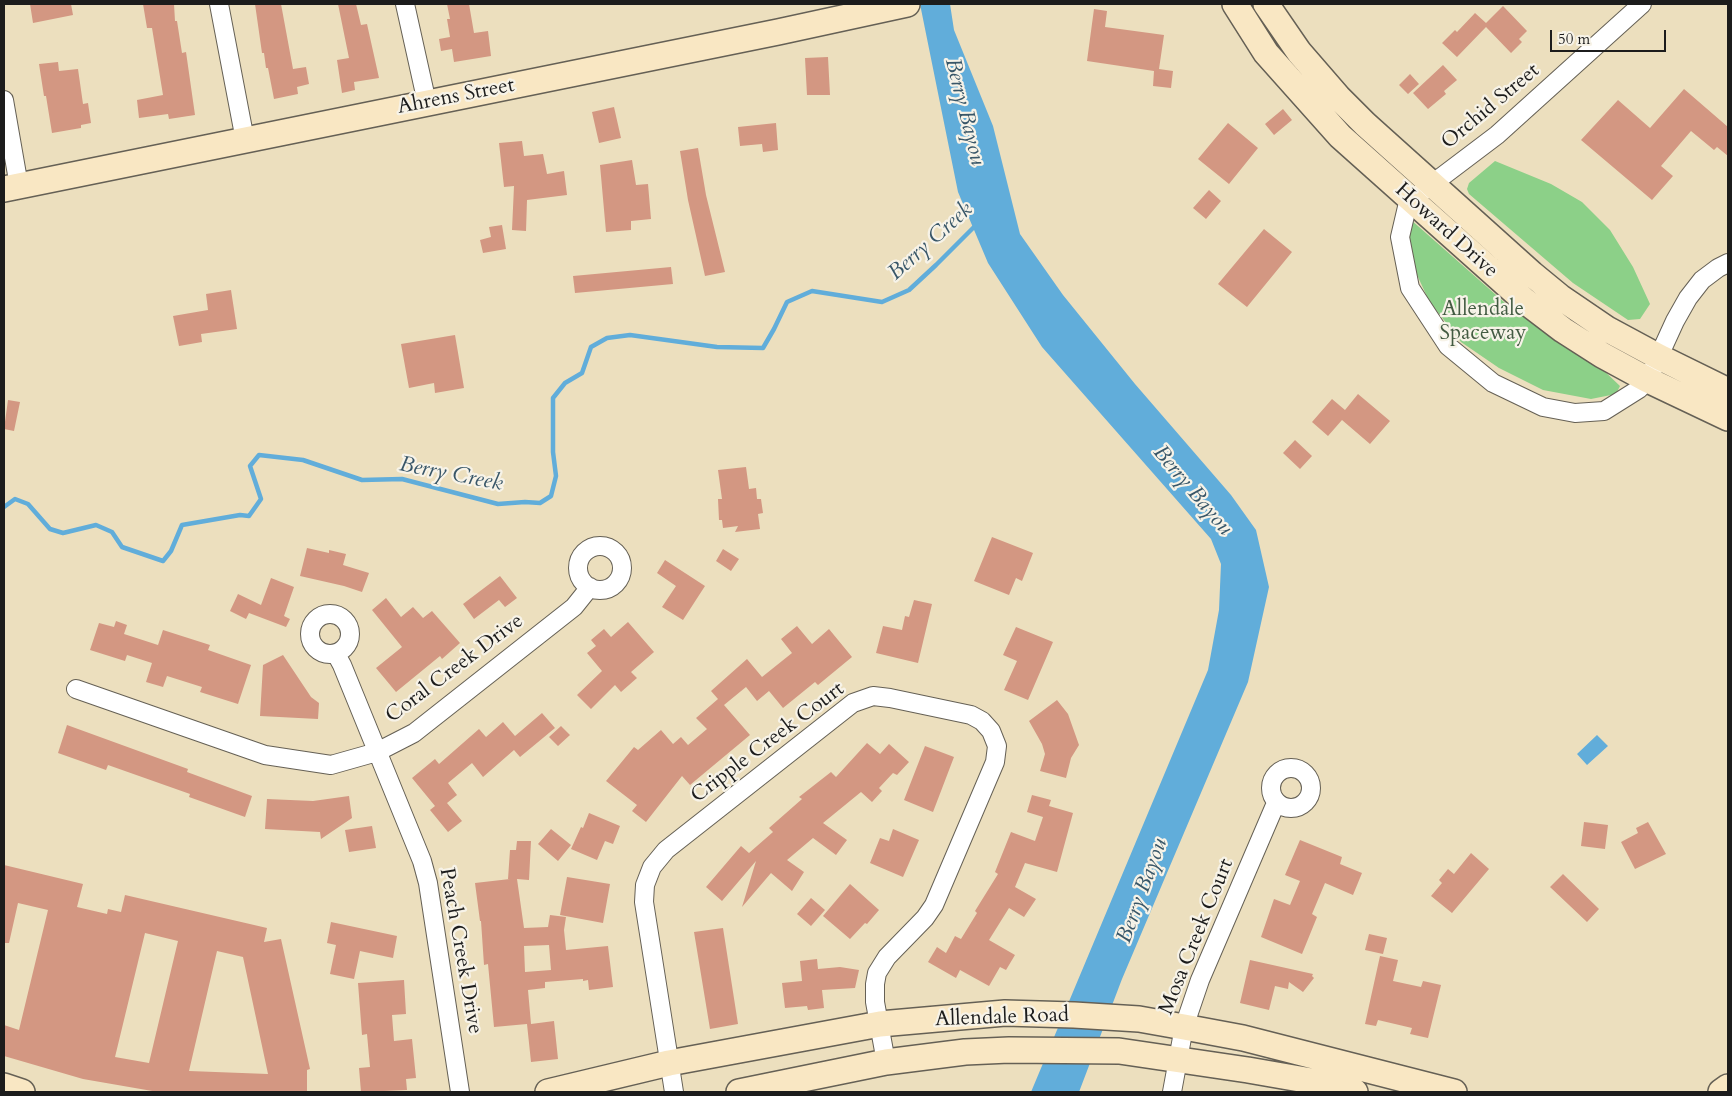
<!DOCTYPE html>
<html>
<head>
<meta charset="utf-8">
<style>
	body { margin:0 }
	#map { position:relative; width:1732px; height:1096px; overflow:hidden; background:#ecdfbe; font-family:Cardo,serif }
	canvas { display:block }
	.frame { position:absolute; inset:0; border:5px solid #1c1c1c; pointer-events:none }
	.scale { position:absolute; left:1550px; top:30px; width:116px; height:22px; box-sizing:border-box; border:2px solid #1c1c1c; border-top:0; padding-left:6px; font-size:15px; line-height:18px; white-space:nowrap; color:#1c1c1c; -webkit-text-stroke:4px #f7f3e8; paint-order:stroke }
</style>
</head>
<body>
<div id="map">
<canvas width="1732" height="1096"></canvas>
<div class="frame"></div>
<div class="scale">50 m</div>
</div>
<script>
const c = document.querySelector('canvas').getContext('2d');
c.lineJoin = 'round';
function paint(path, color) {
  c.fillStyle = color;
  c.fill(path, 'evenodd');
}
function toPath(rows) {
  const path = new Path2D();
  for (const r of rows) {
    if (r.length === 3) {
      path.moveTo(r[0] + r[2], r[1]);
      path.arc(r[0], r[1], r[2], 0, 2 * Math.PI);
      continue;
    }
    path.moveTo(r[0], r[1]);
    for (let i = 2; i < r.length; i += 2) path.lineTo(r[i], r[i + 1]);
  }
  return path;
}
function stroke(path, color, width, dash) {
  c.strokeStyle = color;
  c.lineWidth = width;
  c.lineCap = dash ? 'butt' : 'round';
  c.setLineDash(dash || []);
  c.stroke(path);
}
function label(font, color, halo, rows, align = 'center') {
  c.font = font + ' Cardo,serif';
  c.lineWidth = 4.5;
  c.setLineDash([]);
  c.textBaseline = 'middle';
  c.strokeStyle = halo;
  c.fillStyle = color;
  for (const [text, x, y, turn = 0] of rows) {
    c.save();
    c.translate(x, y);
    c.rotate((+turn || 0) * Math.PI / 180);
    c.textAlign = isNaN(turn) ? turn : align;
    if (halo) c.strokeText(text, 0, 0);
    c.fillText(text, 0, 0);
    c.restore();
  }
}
paint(toPath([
	[1495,161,1551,184,1582,202,1610,230,1633,267,1650,304,1640,319,1628,320,1573,283,1469,194,1467,189,1469,183],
	[1410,219,1512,309,1570,348,1598,365,1620,386,1616,394,1591,399,1543,390,1499,368,1461,342,1429,301,1413,266,1405,240]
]), '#8cd088');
paint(toPath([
	[920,4,950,4,954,30,993,126,1020,234,1063,295,1135,384,1231,495,1256,530,1269,587,1248,682,1122,979,1079,1092,1031,1092,1208,670,1219,610,1221,564,1211,539,1042,347,988,263,958,192],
	[1597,735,1608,746,1587,765,1577,754]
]), '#61adda');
stroke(toPath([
	[4,507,15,499,28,504,50,529,63,533,96,525,112,532,122,547,163,561,171,551,182,525,240,515,249,516,261,499,250,466,259,455,303,460,362,480,402,479,498,504,525,502,540,503,551,496,556,476,553,452,553,398,565,383,582,373,591,347,607,338,630,335,717,347,763,348,774,329,787,302,812,291,882,302,909,290,936,265,976,225]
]), '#61adda', 4.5);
paint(toPath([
	[30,4,71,4,73,15,33,23],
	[143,4,174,4,175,21,177,21,182,53,186,52,195,115,169,119,168,114,139,118,137,100,163,95,152,28,147,28],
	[255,4,281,4,293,69,306,67,309,84,297,87,298,94,274,99,268,68,266,68,264,53,262,53],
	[338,4,356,4,361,25,367,24,379,78,354,82,355,90,342,93,337,60,349,58],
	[447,4,469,4,474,33,488,31,491,56,454,62,452,49,441,51,439,39,450,37,447,19,450,19],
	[1503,6,1527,31,1519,39,1522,42,1511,53,1486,27,1457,57,1442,43,1455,30,1457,32,1475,13,1486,23],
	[1094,9,1107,11,1105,27,1164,35,1159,69,1173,71,1171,88,1153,86,1154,71,1087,61],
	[828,57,830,95,807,95,805,58],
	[58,62,59,71,78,69,83,104,88,103,91,123,81,125,81,128,52,133,46,96,44,96,39,64],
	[1443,65,1457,80,1444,91,1446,94,1428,109,1413,93],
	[1410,74,1419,84,1408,94,1399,85],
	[1684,89,1728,127,1728,156,1717,147,1714,150,1691,131,1661,166,1673,176,1652,200,1581,140,1618,100,1650,128],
	[614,107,621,138,599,143,592,112],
	[1283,109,1292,120,1274,135,1265,124],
	[776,123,778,150,763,152,762,144,740,146,738,127],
	[1228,123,1258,148,1229,184,1198,159],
	[522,141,524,156,543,154,547,174,564,171,567,195,527,200,526,231,512,230,514,186,504,187,499,143],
	[698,148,706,195,725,272,705,276,688,200,680,151],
	[632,160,636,185,648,184,651,219,631,221,631,230,606,232,600,165],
	[1209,190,1221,201,1206,219,1193,208],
	[502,225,506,249,483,253,480,240,491,237,489,227],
	[1264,229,1292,252,1247,307,1218,284],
	[671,267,673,284,575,293,573,276],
	[231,290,237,329,201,334,202,342,179,346,173,316,208,310,206,294],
	[455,335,464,388,435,393,434,383,409,388,401,344],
	[1358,394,1390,421,1370,444,1342,420,1328,436,1312,422,1332,399,1345,410],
	[8,400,20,402,14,431,4,429],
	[1295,440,1312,456,1300,469,1283,453],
	[746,467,749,489,756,488,757,499,761,499,763,513,758,514,760,529,735,532,738,526,723,528,722,520,719,520,718,499,722,499,718,470],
	[992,537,1033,553,1022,581,1016,578,1009,595,974,581],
	[307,548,329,553,329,550,346,554,343,565,369,573,362,592,344,586,300,576],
	[723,549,739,559,731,571,716,561],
	[665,560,705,586,683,620,662,607,676,586,657,573],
	[500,576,517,598,505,607,499,600,474,619,463,604],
	[271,578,294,587,284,616,290,619,286,627,249,613,246,619,230,611,238,594,261,605],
	[386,598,401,617,413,607,423,618,432,611,460,643,442,659,440,656,396,692,376,668,402,647,372,610],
	[914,600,932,604,918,663,876,653,883,626,902,630,905,616,909,617],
	[116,621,127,625,124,634,158,645,163,630,210,645,208,650,251,665,238,704,200,692,202,687,167,676,163,687,146,682,152,663,127,655,125,661,90,650,99,623,114,627],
	[628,622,654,652,631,672,637,678,621,692,615,685,591,709,577,695,602,671,587,653,596,646,591,640,604,629,611,637],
	[797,626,812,644,829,629,852,657,818,685,815,682,783,708,769,691,757,701,746,687,724,705,750,735,690,785,682,776,646,822,632,811,637,805,606,781,634,747,638,750,661,730,673,744,681,737,688,745,707,729,696,718,718,699,711,691,747,659,762,677,792,653,781,639],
	[1016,627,1053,642,1028,700,1004,690,1017,661,1003,655],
	[283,655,311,697,319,703,318,719,260,716,263,665],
	[1057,700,1068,714,1079,745,1071,758,1066,778,1040,771,1045,754,1042,744,1029,721],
	[542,713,555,728,520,757,514,750,483,777,472,763,448,783,457,795,447,803,462,821,448,832,430,810,435,806,412,778,435,759,439,764,479,729,486,737,503,722,515,736],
	[67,725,188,769,187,772,252,796,245,817,189,797,190,794,108,765,106,770,58,753],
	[561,726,570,735,558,746,549,737],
	[867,743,880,754,889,744,909,762,897,775,893,773,879,788,882,791,872,802,861,792,823,823,847,840,836,855,813,838,787,860,804,872,792,891,771,873,742,907,756,861,722,901,706,887,741,846,749,853,773,832,769,828,802,799,799,797,831,772,836,777],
	[925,746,954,757,933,812,904,800],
	[1032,795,1051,800,1049,806,1073,813,1057,872,1025,863,1015,887,1036,899,1024,917,1009,908,989,940,1015,955,1006,970,1000,967,989,986,960,970,956,978,928,962,937,947,946,953,955,936,961,939,977,913,975,911,998,874,995,872,1011,832,1035,841,1043,817,1027,812],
	[349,796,352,818,321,839,320,832,265,829,267,799,313,801],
	[589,813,620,826,613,844,605,841,597,860,571,849,581,827,583,828],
	[1584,822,1608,825,1605,849,1581,846],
	[1648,822,1666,854,1635,869,1621,842,1638,833,1636,828],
	[372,826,376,848,349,852,345,830],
	[551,829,571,845,558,861,538,844],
	[893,829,919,840,903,877,870,863,880,838,889,841],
	[1300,840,1342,857,1340,864,1362,873,1353,895,1325,883,1312,914,1317,917,1302,954,1261,937,1274,899,1290,905,1300,881,1285,875],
	[517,841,531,841,529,880,517,879,524,928,548,927,550,915,566,917,564,930,566,950,608,946,613,987,589,990,588,980,583,981,583,979,545,982,545,988,528,990,531,1024,554,1021,558,1059,531,1062,527,1024,494,1027,488,964,484,965,481,921,480,921,475,883,510,879,508,879,510,850,516,850],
	[549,945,551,970,525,972,524,946],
	[1471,853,1489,869,1452,913,1431,896,1442,883,1439,880,1448,869,1454,874],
	[4,865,83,884,77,907,107,914,108,909,121,912,125,895,267,928,264,942,281,939,310,1069,307,1070,307,1092,158,1092,83,1079,4,1056,4,1025,19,1030,48,910,18,903,9,943,4,943],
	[145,933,178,941,149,1063,115,1057],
	[217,951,243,957,268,1074,189,1071],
	[1563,874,1599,909,1587,922,1550,887],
	[567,877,610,884,603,923,560,915],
	[850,884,879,910,867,924,865,923,850,939,823,916],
	[811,898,825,910,811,926,797,914],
	[331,922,397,936,393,958,360,951,354,979,330,974,336,945,327,943],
	[723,928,738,1024,710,1029,694,932],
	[1369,934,1387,938,1383,954,1365,950],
	[1380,956,1398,960,1393,981,1421,987,1423,981,1441,985,1428,1038,1410,1034,1412,1028,1378,1020,1376,1026,1365,1024],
	[817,959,818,969,840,967,859,970,855,988,822,990,824,1008,808,1010,807,1006,785,1008,782,983,802,981,800,961],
	[1250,960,1313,974,1312,976,1314,978,1303,992,1289,982,1288,989,1275,986,1269,1010,1240,1003],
	[404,980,406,1014,392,1015,394,1041,412,1039,416,1078,406,1079,407,1090,361,1092,359,1068,370,1067,367,1034,362,1035,358,983]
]), '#d39782');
const street = toPath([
	[219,4,245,140],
	[405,4,427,103],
	[1642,4,1497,135,1411,200,1407,207,1400,237,1410,288,1448,346,1493,383,1543,407,1575,413,1604,411,1639,389,1648,380,1675,321,1688,298,1702,280,1718,268,1728,263],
	[4,100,19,186],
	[600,568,22],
	[330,634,20],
	[336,654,342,665,422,861,428,883,460,1092],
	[76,689,265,755,331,765,377,752,414,733,574,607,590,587],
	[1291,788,20],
	[674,1092,644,902,645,885,652,867,666,850,853,703,873,696,890,698,971,715,982,721,991,731,997,746,995,762,934,905,925,918,887,957,877,973,875,984,875,1002,886,1062],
	[1172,1092,1184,1027,1200,980,1276,803]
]);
const secondary = toPath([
	[1235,4,1266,53,1340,136,1525,301,1563,330,1602,355,1648,380,1728,418],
	[1266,4,1299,52,1338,97,1365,124,1532,274,1560,297,1607,329,1659,357,1728,391],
	[4,189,778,32,907,4],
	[4,1086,22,1092],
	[548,1092,669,1063,880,1024,1005,1013,1074,1015,1139,1019,1184,1027,1243,1038,1454,1092],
	[739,1092,886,1062,965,1052,1009,1050,1119,1051,1248,1070,1317,1082,1355,1092],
	[1721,1092,1728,1087]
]);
stroke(street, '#656055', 20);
stroke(secondary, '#656055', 28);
stroke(street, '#fff', 18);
stroke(secondary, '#f9e7c3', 25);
label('21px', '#1c1c1c', '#f7f3e8', [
	["Ahrens Street",456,97,-11],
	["Orchid Street",1491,107,-40],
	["Howard Drive",1446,231,42],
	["Coral Creek Drive",455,669,-37],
	["Cripple Creek Court",768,743,-37],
	["Mosa Creek Court",1197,937,-68],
	["Peach Creek Drive",460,951,80],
	["Allendale Road",1002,1018,-2]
]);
label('21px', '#435b42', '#f7f3e8', [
	["Allendale",1483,310],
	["Spaceway",1483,334]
]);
label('italic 22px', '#385668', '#f7f3e8', [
	["Berry Bayou",964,112,76],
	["Berry Creek",931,242,-42],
	["Berry Creek",451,475,11],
	["Berry Bayou",1192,491,50],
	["Berry Bayou",1143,891,-70]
]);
</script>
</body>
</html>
